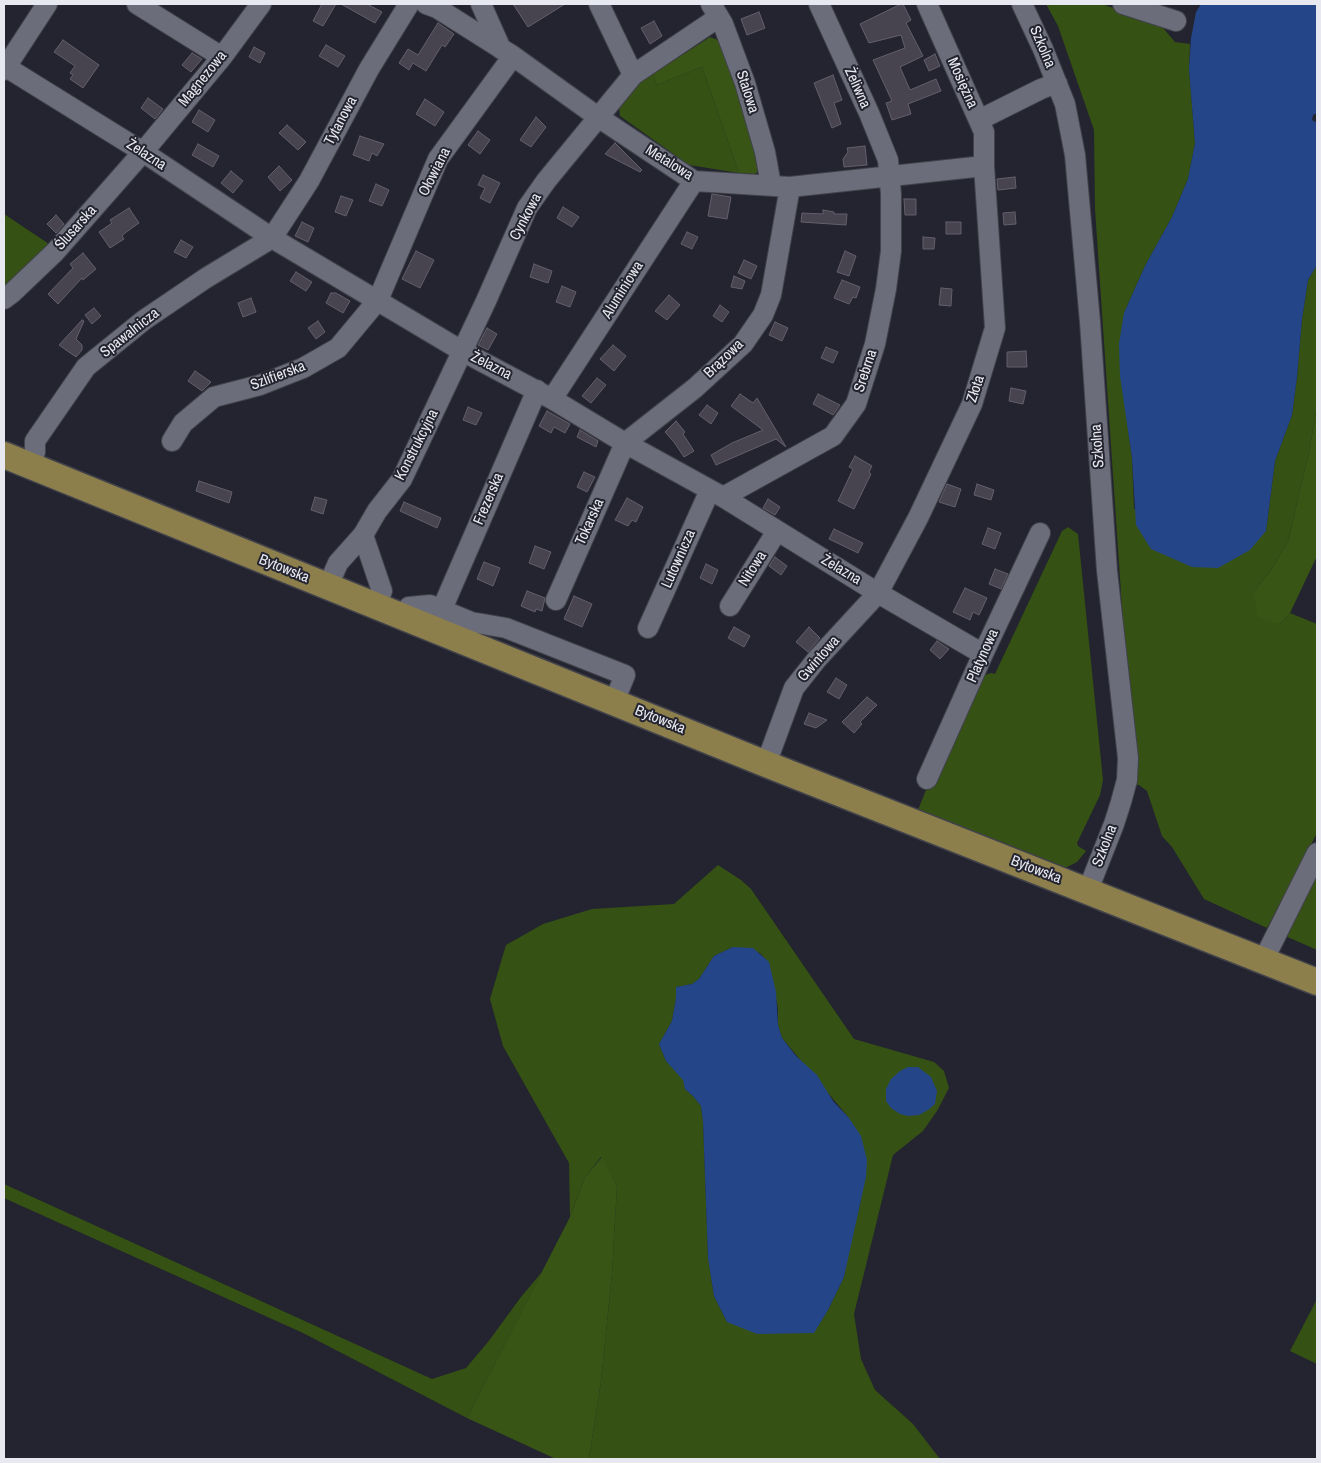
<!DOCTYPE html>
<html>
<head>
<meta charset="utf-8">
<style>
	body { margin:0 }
	#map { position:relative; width:1321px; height:1463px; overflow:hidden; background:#23242f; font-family:"Archivo Narrow",sans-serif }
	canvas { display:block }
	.frame { position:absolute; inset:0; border:5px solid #e8e9f0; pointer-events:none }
</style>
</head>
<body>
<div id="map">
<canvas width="1321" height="1463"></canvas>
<div class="frame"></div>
</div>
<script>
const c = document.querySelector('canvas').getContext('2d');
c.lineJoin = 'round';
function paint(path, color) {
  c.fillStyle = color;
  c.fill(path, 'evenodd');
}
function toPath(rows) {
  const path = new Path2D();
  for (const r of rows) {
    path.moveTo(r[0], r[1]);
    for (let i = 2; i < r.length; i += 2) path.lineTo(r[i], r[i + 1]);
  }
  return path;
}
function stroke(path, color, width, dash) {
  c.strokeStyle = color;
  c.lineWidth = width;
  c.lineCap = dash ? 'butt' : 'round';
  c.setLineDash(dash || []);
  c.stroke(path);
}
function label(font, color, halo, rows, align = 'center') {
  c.font = font + ' "Archivo Narrow",sans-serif';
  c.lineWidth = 4;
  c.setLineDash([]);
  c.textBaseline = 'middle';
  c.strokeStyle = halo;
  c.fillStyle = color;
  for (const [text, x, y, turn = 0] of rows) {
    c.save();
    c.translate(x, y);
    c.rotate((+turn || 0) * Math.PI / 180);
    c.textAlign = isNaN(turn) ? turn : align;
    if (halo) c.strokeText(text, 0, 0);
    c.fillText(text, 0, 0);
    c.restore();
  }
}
paint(toPath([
	[1046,4,1101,4,1158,22,1175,42,1190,44,1189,69,1195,143,1188,179,1172,217,1145,266,1124,313,1128,430,1132,458,1134,509,1266,531,1275,461,1292,415,1297,377,1302,319,1308,280,1317,265,1317,406,1309,452,1288,541,1271,570,1253,592,1280,624,1290,613,1317,624,1317,833,1267,928,1204,899,1172,847,1162,836,1147,791,1139,785,1134,785,1095,209,1094,130,1058,26],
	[702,67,739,173,689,165,620,116,619,107,641,82,653,74,657,85],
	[4,214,55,248,4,295],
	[1068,527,1078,534,1103,780,1100,795,1077,843,1078,846,1086,851,1077,862,1065,868,1053,866,918,810,928,785,979,677,991,673,995,674,1062,531],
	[718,865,741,880,751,889,854,1039,934,1062,944,1071,949,1088,937,1111,923,1131,893,1155,854,1314,861,1359,875,1390,913,1424,940,1459,589,1459,601,1381,612,1273,617,1186,601,1157,585,1177,570,1217,569,1163,503,1046,490,999,506,945,543,924,592,909,674,904],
	[733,947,760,953,769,963,778,1008,778,1025,782,1038,849,1118,861,1201,852,1232,844,1277,828,1310,814,1332,727,1322,714,1296,708,1257,703,1121,701,1106,693,1096,685,1089,684,1080,666,1061,659,1044,672,1021,676,998,677,987,692,984,699,979,714,956],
	[1317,866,1317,950,1283,935],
	[4,1184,432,1379,466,1368,488,1342,521,1297,542,1272,467,1418,303,1333,4,1198],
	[1317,1299,1317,1364,1290,1351]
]), '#355113');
paint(toPath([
	[710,37,718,40,742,100,760,169,755,174,739,173,702,67,657,85,653,74],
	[1317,406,1317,556,1290,613,1280,624,1258,618,1253,592,1271,570,1288,541,1309,452],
	[602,1157,617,1186,612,1273,601,1381,589,1459,556,1459,467,1418,570,1217,585,1177]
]), '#385516');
paint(toPath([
	[1201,4,1317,4,1317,113,1313,115,1312,120,1317,123,1317,265,1308,280,1302,319,1297,377,1292,415,1275,461,1266,531,1250,550,1218,568,1192,567,1151,549,1136,525,1132,458,1120,376,1119,344,1124,313,1145,266,1172,217,1188,179,1195,143,1189,69,1191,38,1196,12],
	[733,947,753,948,769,962,776,992,778,1025,782,1038,796,1056,817,1075,833,1101,849,1118,861,1136,867,1160,866,1177,844,1277,828,1310,814,1333,757,1334,727,1322,714,1296,708,1258,703,1121,701,1106,693,1096,685,1089,683,1080,666,1061,659,1044,672,1021,676,998,676,987,692,984,699,979,714,956],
	[908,1067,918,1067,931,1077,937,1091,935,1104,928,1110,919,1115,908,1116,900,1114,891,1108,886,1101,886,1089,891,1079,900,1071]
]), '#244689');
const building = toPath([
	[322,4,336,4,323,26,313,21,322,4],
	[341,4,367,4,382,12,375,23,341,4],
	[513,4,565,4,528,27,513,4],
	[901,4,903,4,911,20,906,23,923,56,900,67,910,90,936,79,941,91,908,104,911,114,892,120,886,103,892,101,873,60,905,48,901,35,869,43,860,24,901,4],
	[759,12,765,28,747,35,741,19,759,12],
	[654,21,662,36,650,44,641,28,654,21],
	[438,23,454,34,445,47,442,45,426,71,413,63,409,70,399,63,408,49,418,55,438,23],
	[63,40,99,65,83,88,70,79,73,75,70,73,75,66,54,52,63,40],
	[326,45,345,56,338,67,319,56,326,45],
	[254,47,265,53,260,63,249,57,254,47],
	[192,53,202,59,191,72,182,65,192,53],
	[935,54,940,66,929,71,924,60,935,54],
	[833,75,842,100,834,103,841,124,832,128,814,83,833,75],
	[148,98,163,109,155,119,141,108,148,98],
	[425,99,444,112,435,126,416,114,425,99],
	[199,110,215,120,208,132,192,122,199,110],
	[536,117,546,127,531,147,520,140,536,117],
	[287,125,306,142,298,150,279,133,287,125],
	[478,131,490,140,480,154,468,145,478,131],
	[360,136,384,144,377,156,372,153,369,161,353,155,360,136],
	[615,143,642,170,640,172,605,154,615,143],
	[198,144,219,156,213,167,192,155,198,144],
	[865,146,867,165,844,167,843,159,848,152,847,148,865,146],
	[279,166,292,180,280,191,268,177,279,166],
	[231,171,243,181,233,193,221,183,231,171],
	[483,175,500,183,490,203,480,198,485,188,478,185,483,175],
	[1015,177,1016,188,998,190,997,179,1015,177],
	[376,184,389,190,382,206,369,201,376,184],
	[712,194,731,197,727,219,708,216,712,194],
	[341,196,353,200,346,216,335,212,341,196],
	[904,199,916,199,916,215,905,215,904,199],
	[563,207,579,217,572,227,557,218,563,207],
	[129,208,139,223,125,233,122,236,124,239,110,248,99,232,112,223,110,220,129,208],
	[823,210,834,212,834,214,847,214,846,225,801,222,802,213,823,214,823,210],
	[1015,212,1016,224,1004,225,1003,213,1015,212],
	[56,215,64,224,56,233,47,224,56,215],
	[302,222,314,228,308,242,295,236,302,222],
	[946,222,961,222,961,234,946,234,946,222],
	[687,232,698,237,692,249,681,244,687,232],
	[923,237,935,238,934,249,923,249,923,237],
	[181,240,193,247,186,258,174,252,181,240],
	[416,251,434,260,420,288,402,279,416,251],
	[845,251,856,256,849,276,837,272,845,251],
	[83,253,96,269,83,280,82,278,58,304,48,294,73,268,70,264,83,253],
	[744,260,757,266,751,279,738,273,744,260],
	[534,264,552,271,548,283,530,277,534,264],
	[296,272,312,282,306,291,290,281,296,272],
	[734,276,745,281,742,289,731,287,734,276],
	[842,280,860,287,856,298,853,297,849,304,834,298,842,280],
	[562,286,576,292,570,307,556,302,562,286],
	[941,288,952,289,951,306,939,305,941,288],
	[331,293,336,293,350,301,343,313,326,303,331,293],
	[669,295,680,305,667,320,655,311,669,295],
	[251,298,256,312,243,317,238,303,251,298],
	[720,305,729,312,722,322,713,316,720,305],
	[94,308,101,316,92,324,85,315,94,308],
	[82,320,84,321,76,339,82,345,82,350,76,357,59,345,82,320],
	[318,321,325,332,316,339,308,328,318,321],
	[775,322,788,328,782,341,769,335,775,322],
	[487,328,497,334,488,350,478,345,487,328],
	[613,345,626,356,614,371,600,359,613,345],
	[826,347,838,352,833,363,821,358,826,347],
	[1026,351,1027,367,1007,367,1007,352,1026,351],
	[195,371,211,382,202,391,188,381,195,371],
	[597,378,606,385,591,403,582,396,597,378],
	[1011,388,1026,391,1023,404,1009,401,1011,388],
	[740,394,753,403,757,398,786,447,776,439,716,465,711,455,732,443,763,430,731,406,740,394],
	[818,394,840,405,833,415,813,404,818,394],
	[707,405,718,413,711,424,699,415,707,405],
	[468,407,482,413,476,425,463,420,468,407],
	[547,411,570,424,565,433,554,427,551,433,539,426,547,411],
	[676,421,685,432,683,434,694,451,684,457,674,442,665,432,676,421],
	[580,430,598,441,596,447,577,437,580,430],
	[855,456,872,466,869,472,871,474,854,509,838,501,853,469,849,467,855,456],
	[584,472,595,477,587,492,577,487,584,472],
	[199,481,232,492,229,503,196,491,199,481],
	[947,484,961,489,955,507,939,502,947,484],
	[977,484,994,490,991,500,974,495,977,484],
	[315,497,327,500,323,514,311,510,315,497],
	[627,498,643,507,636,522,632,520,628,526,615,520,627,498],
	[768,499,780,507,775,515,763,508,768,499],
	[404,502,441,518,437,528,400,511,404,502],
	[988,528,1001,533,995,549,982,544,988,528],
	[834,529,863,543,858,553,829,539,834,529],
	[535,546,551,552,544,569,529,563,535,546],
	[775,557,787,566,781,575,769,566,775,557],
	[484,562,500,568,493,586,477,579,484,562],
	[706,564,718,570,712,584,700,578,706,564],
	[995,569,1008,574,1001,589,989,584,995,569],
	[965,588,987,598,979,615,973,612,970,620,953,612,965,588],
	[527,591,545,598,542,611,536,609,535,612,521,606,527,591],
	[574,596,592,604,582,627,564,619,574,596],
	[734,627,750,636,744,647,728,638,734,627],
	[809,627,820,638,808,652,796,642,809,627],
	[937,641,949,649,940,659,930,650,937,641],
	[836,678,847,685,839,699,827,692,836,678],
	[867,697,877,705,860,722,862,724,854,733,842,722,867,697],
	[809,713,827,720,816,728,804,724,809,713]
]);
paint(building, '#47434f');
stroke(building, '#635f6c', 1);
const minor = toPath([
	[137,4,222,57],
	[426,4,437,8,513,56,598,117,694,181,790,187,984,166],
	[481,4,501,49],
	[599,4,633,75],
	[711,4,723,24,745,83,765,152,771,185],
	[1022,4,1043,49,1065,104,1075,155,1090,322,1107,571,1128,758,1127,780,1121,802,1114,824,1088,890],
	[1123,4,1176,21],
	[6,67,143,152,272,238,462,351,552,399,625,443,723,497,878,593,983,654],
	[4,70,47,4],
	[979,120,1041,89,1057,83],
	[4,299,12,293,55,252,143,152,222,57,261,4],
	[552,399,694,181],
	[172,441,183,423,214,397,260,385,303,368,338,348,378,300,438,159,513,56],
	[30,466,35,452,35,441,86,367,144,320,206,278,272,238,309,181,369,69,409,4],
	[723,497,833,436,856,404,875,344,886,289,891,251,891,194,888,160,869,113,819,4],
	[363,535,382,591,375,606],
	[328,586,338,563,363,535,377,511,402,479,486,301,527,208,546,181,633,75,719,17],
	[556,600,625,443,695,388,743,344,763,315,771,295,790,187],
	[730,606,777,531],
	[442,609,537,390],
	[403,617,409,607,430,605,471,622,506,628,625,675,614,702],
	[648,628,710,490],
	[766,764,794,688,817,659,878,593,918,518,972,404,995,328,984,166,984,132,927,4],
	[927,779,983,654,1040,533],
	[1263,961,1317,853]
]);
const major = toPath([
	[4,455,766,764,1317,982]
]);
stroke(minor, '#41424b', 22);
stroke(major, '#41424b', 29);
stroke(minor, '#6b6d7a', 20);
stroke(major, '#8d7f4c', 26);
label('15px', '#e8e9f0', '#23242f', [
	["Szkolna",1042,47,67],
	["Magnezowa",203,79,-51],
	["Mosiężna",962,83,66],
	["Żeliwna",857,88,66],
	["Stalowa",747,92,72],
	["Tytanowa",341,121,-62],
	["Żelazna",146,155,33],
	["Metalowa",669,163,32],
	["Ołowiana",435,172,-63],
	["Cynkowa",526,217,-62],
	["Ślusarska",76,228,-48],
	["Aluminiowa",623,290,-58],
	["Spawalnicza",130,333,-38],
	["Brązowa",724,359,-44],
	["Żelazna",491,366,27],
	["Srebrna",866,371,-72],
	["Szlifierska",278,376,-21],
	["Złota",976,389,-72],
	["Konstrukcyjna",417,445,-63],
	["Szkolna",1098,446,-94],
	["Frezerska",489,499,-67],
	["Tokarska",590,522,-66],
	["Lutownicza",679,559,-66],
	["Bytowska",284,569,22],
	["Nitowa",753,569,-58],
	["Żelazna",841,570,31],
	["Platynowa",983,656,-66],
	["Gwintowa",819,659,-49],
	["Bytowska",660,720,22],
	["Szkolna",1105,846,-69],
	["Bytowska",1036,870,21]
]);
</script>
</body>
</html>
